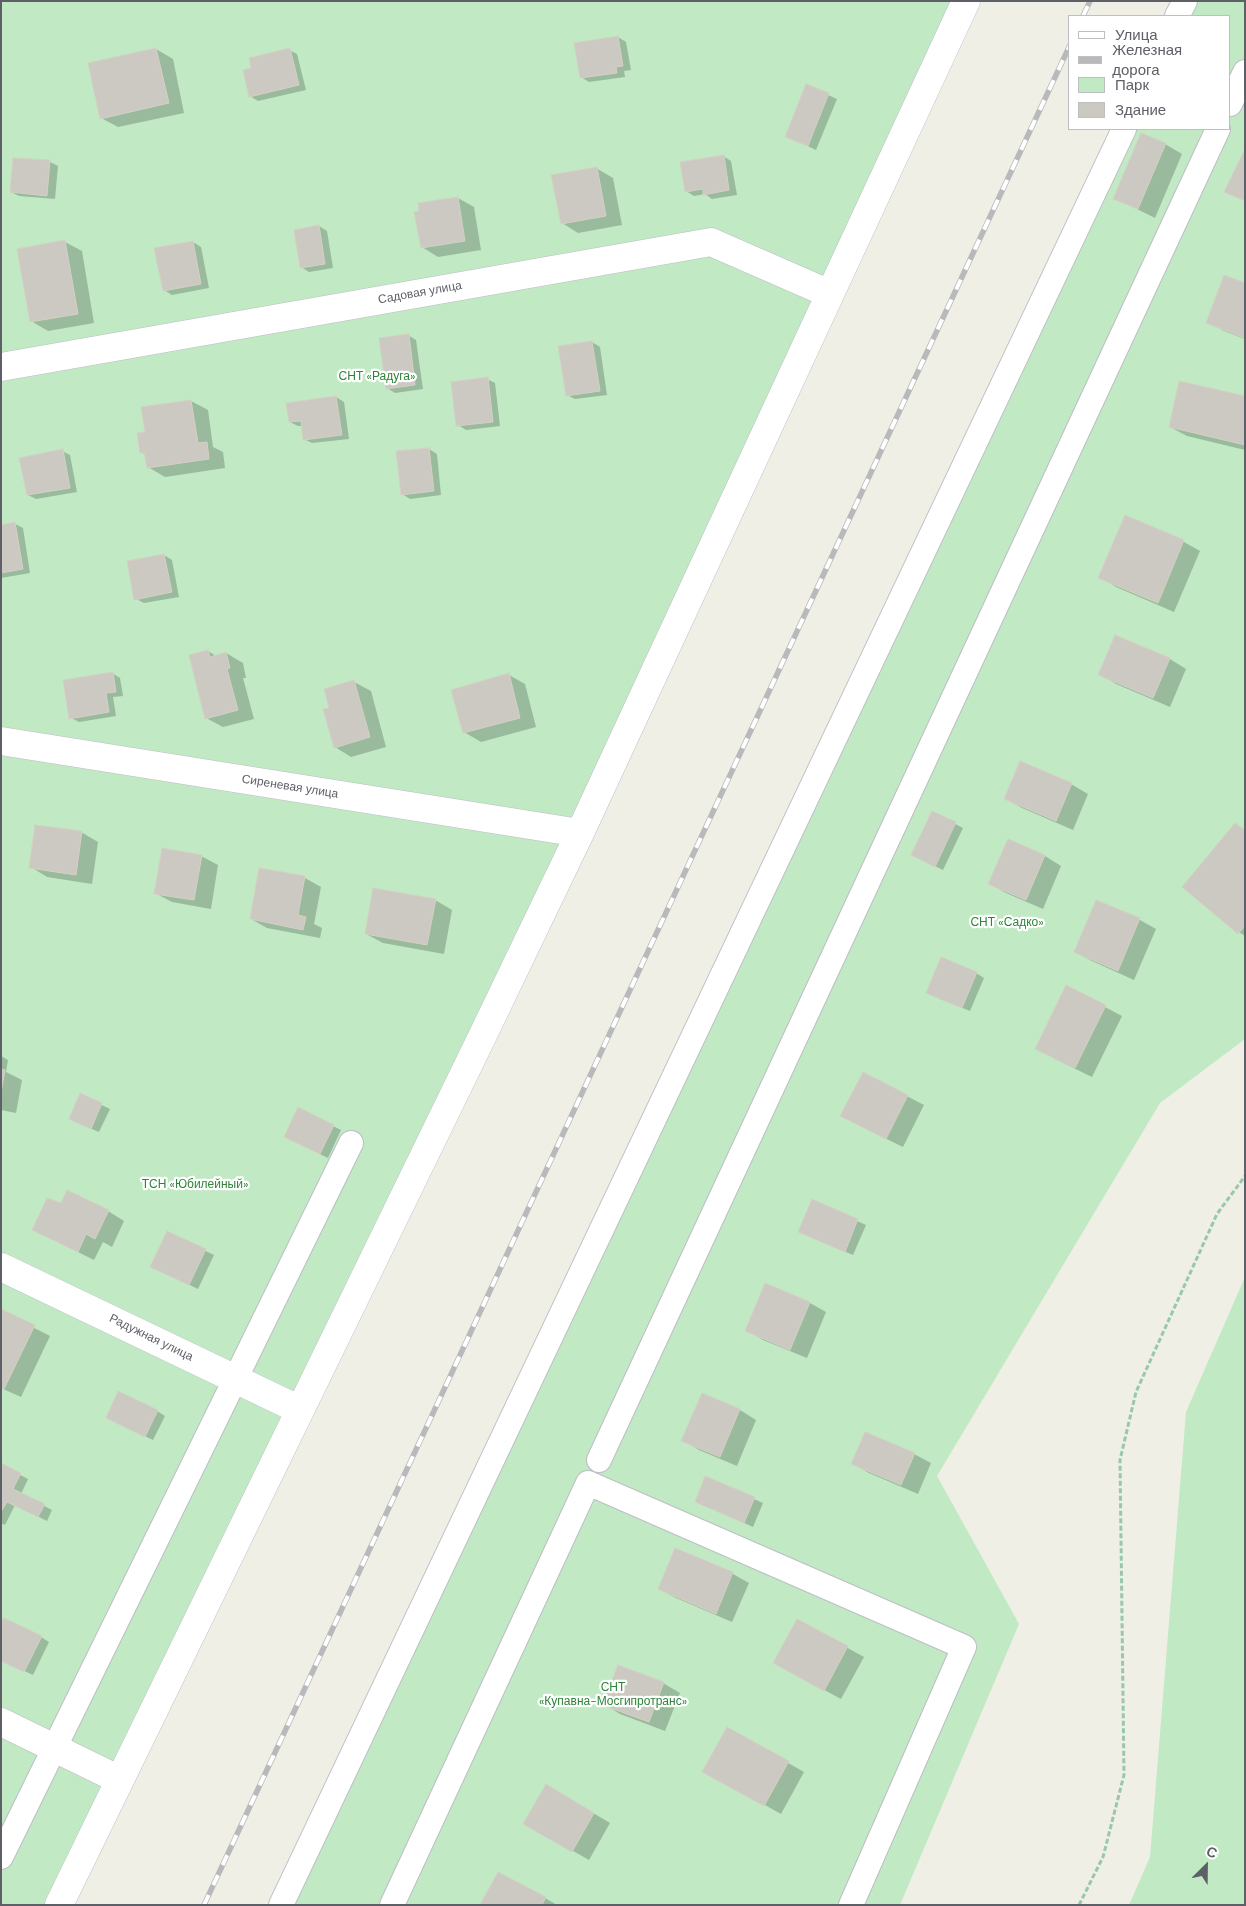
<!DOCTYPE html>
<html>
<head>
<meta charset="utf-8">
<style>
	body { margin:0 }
	#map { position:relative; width:1246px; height:1906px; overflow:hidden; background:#f0efe5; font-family:"DM Sans",sans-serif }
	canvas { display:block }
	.frame { position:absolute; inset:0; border:2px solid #5d6067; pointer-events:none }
	.legend { position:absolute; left:1068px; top:15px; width:162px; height:115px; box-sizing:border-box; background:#fff; border:1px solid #bebfc2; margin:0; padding:6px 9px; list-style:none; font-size:15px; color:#5d6067 }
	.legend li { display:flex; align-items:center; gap:10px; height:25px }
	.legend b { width:25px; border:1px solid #bebfc2 }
	.north { position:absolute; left:1181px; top:1841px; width:50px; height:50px; -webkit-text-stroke:4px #fff; paint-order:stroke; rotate:23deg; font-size:14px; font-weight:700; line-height:20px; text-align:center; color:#5d6067 }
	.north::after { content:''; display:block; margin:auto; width:18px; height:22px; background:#5d6067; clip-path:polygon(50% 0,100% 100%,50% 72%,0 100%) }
</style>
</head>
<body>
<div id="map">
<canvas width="1246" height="1906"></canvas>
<div class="frame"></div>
<ul class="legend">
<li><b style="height:6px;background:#fff"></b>Улица</li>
<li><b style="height:6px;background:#b8b9ba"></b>Железная дорога</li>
<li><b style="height:14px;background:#c0e9c4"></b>Парк</li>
<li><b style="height:14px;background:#cbc9c2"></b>Здание</li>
</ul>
<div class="north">С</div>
</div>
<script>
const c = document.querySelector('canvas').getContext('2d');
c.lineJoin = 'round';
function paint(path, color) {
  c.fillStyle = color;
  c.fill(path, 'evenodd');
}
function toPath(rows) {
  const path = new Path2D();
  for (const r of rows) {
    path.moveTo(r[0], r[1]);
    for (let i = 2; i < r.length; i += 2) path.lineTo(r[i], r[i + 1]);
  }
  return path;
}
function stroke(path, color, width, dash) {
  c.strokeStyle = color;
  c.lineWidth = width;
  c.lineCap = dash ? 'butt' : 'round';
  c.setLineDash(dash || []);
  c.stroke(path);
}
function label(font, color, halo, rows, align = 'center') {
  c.font = font + ' "DM Sans",sans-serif';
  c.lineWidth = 4.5;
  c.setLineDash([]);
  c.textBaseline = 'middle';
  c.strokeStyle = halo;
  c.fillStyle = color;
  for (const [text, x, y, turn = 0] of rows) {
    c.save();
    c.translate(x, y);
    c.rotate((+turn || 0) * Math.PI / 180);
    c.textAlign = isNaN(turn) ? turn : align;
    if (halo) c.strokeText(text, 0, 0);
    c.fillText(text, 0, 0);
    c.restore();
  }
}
paint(toPath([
	[1,1,966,1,59,1905,1,1905],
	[1179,1,1245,1,1245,1039,1160,1103,937,1476,1019,1624,900,1905,281,1905,1119,129,1230,129,1230,16,1172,16],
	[1245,1277,1245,1905,1129,1905,1150,1857,1186,1412]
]), '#c0e9c4');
paint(toPath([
	[618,37,626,42,631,70,624,71,625,77,589,82,581,77],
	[156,49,173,59,184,113,118,127,101,118],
	[289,50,297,54,306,90,258,101,250,96,252,69],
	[806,85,837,99,816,150,786,136],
	[1165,144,1182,154,1155,218,1115,198],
	[723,156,731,161,737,195,712,199,705,194,694,196,686,191],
	[50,162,58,166,55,199,19,196,11,192],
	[596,168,613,178,622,225,578,233,562,223],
	[458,198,474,207,481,250,438,257,422,247],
	[319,226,327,231,333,268,309,272,301,267],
	[65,242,82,251,94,323,48,331,31,321],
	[193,242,201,247,209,288,172,295,164,290],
	[1245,285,1245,339,1224,331,1208,322],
	[408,335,416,340,423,389,395,393,387,388],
	[592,342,600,347,607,395,575,399,567,395],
	[487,379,495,383,500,426,466,430,458,425],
	[336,397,344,402,349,439,312,443,304,439,302,426,298,426,290,422],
	[1245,397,1245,450,1187,436,1170,427],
	[191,401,208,410,213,447,223,452,225,468,165,477,148,467,146,455,141,452,146,433,143,408],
	[429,449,437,454,441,495,410,499,402,494],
	[62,451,70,455,77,492,36,499,28,495],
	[1125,517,1184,542,1200,551,1174,612,1116,587,1100,577],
	[15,524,23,528,30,573,1,578,1,526],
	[164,555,172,560,179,597,144,603,136,599],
	[1116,636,1170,659,1186,669,1170,707,1116,684,1100,674],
	[208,651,216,656,226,653,243,663,246,678,243,678,254,719,223,727,206,718],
	[112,673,120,678,123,696,113,697,116,716,79,722,71,718],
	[509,675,525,684,536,727,481,742,464,732],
	[354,682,371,691,386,747,351,757,335,747,331,708],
	[1071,784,1088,794,1073,830,1022,808,1006,799],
	[932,812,963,828,943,870,920,859],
	[1236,824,1245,830,1245,936,1239,932],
	[81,832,98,842,92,884,47,877,31,867],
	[1008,841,1045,856,1061,866,1043,909,1006,893,990,884],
	[201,856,218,865,211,909,172,902,155,893],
	[260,869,305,878,321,887,314,924,322,928,320,938,267,928,251,919],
	[435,900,452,910,444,954,383,943,366,934],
	[1097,901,1140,920,1156,929,1134,980,1092,961,1075,952],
	[976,973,984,978,970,1011,935,997],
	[1067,987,1122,1016,1092,1077,1053,1058],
	[1,1056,8,1060,6,1072,22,1080,16,1113,1,1110],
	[863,1073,924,1105,903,1147,858,1125],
	[81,1095,110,1109,99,1132,78,1123],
	[333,1126,341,1130,328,1158,285,1137],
	[812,1201,866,1225,853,1255,799,1232],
	[62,1205,108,1211,124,1221,112,1247,103,1242,94,1260,34,1230],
	[168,1233,214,1255,198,1289,160,1271],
	[766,1284,810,1303,826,1312,807,1358,763,1340,746,1330],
	[1,1311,50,1336,21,1397,1,1388],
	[702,1394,740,1410,756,1420,737,1466,699,1450,683,1440],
	[157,1411,165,1416,153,1440,115,1422],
	[914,1454,931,1463,918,1494,869,1473,853,1464],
	[1,1465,28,1479,21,1494,52,1510,47,1521,15,1505,5,1525,1,1523],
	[706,1478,763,1503,753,1527,696,1501],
	[676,1549,733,1574,749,1583,732,1622,676,1598,659,1589],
	[797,1620,864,1657,841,1699,791,1672],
	[41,1637,49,1642,33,1675,1,1660],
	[663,1683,680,1693,665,1731,620,1714,604,1704],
	[727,1728,804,1772,781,1814,704,1771],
	[546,1785,610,1823,589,1860,524,1823],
	[499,1873,545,1898,557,1905,482,1905]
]), '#0003');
const building = toPath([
	[618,36,623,66,616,67,617,73,580,78,574,43,618,36],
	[156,48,169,103,100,119,88,63,156,48],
	[290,48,299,85,249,97,243,70,251,68,249,58,290,48],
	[806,84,829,93,808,146,785,137,806,84],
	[1141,133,1166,143,1138,209,1113,199,1141,133],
	[1245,149,1245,201,1224,192,1245,149],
	[724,155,729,190,703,195,703,189,685,192,680,162,724,155],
	[13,158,50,160,47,196,10,192,13,158],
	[597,167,606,216,561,224,551,175,597,167],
	[458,197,465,241,421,248,414,212,419,211,418,203,458,197],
	[319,225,325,264,300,268,294,230,319,225],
	[65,240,78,314,30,322,17,249,65,240],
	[193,241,201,284,163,291,154,248,193,241],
	[1224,275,1245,283,1245,338,1206,323,1224,275],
	[409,334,415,385,386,389,379,338,409,334],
	[592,341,600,391,566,396,558,346,592,341],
	[488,377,493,422,456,426,451,382,488,377],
	[1179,381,1245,396,1245,445,1169,427,1179,381],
	[336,396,342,435,303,440,301,421,289,422,286,403,336,396],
	[191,400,198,443,207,442,209,459,147,468,144,452,140,453,137,433,145,432,141,407,191,400],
	[429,448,434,491,401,495,396,451,429,448],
	[63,449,70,488,27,495,19,458,63,449],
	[1125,515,1184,540,1158,603,1098,578,1125,515],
	[15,522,23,569,1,573,1,525,15,522],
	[164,554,172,592,134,600,127,561,164,554],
	[1115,635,1170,658,1153,698,1098,675,1115,635],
	[208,650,210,657,226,652,230,668,227,669,238,710,205,719,189,655,208,650],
	[113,672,116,692,106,693,109,712,69,719,63,680,113,672],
	[509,673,520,718,463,733,451,690,509,673],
	[354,680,370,737,334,748,323,709,329,708,324,689,354,680],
	[1020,761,1072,783,1056,821,1004,799,1020,761],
	[932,811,956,822,935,867,911,855,932,811],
	[1235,823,1245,830,1245,926,1238,934,1182,887,1235,823],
	[35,825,82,831,76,875,29,868,35,825],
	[1008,839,1045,855,1026,900,988,884,1008,839],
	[162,848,202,855,194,900,154,894,162,848],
	[259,868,305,876,298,915,306,917,303,930,250,919,259,868],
	[373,888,436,899,427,945,365,934,373,888],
	[1096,900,1140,918,1118,971,1074,952,1096,900],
	[941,957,977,972,962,1008,926,993,941,957],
	[1066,985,1106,1005,1075,1068,1035,1049,1066,985],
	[1,1069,5,1070,1,1093,1,1069],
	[863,1072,908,1095,886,1139,840,1116,863,1072],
	[80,1093,102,1103,91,1129,69,1119,80,1093],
	[298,1107,334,1125,320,1154,284,1137,298,1107],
	[67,1190,109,1210,95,1239,86,1234,78,1252,32,1230,47,1198,61,1203,67,1190],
	[812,1199,858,1219,845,1252,798,1232,812,1199],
	[167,1231,206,1249,189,1285,150,1267,167,1231],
	[765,1283,810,1302,790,1350,745,1331,765,1283],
	[1,1309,35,1325,4,1389,1,1387,1,1309],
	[118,1391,158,1410,145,1437,106,1418,118,1391],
	[702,1393,740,1409,720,1457,681,1441,702,1393],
	[865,1432,915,1453,901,1485,851,1464,865,1432],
	[1,1463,21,1473,13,1489,45,1504,38,1517,7,1502,1,1512,1,1463],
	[705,1476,755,1497,744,1523,695,1502,705,1476],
	[675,1548,733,1572,716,1614,658,1589,675,1548],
	[4,1618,42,1636,24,1672,1,1661,1,1623,4,1618],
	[797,1619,848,1646,824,1691,773,1663,797,1619],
	[618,1665,664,1682,649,1722,602,1705,618,1665],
	[727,1727,789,1761,764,1806,702,1772,727,1727],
	[546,1784,594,1813,572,1852,523,1824,546,1784],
	[498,1872,546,1897,542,1905,480,1905,498,1872]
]);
paint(building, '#cbc9c2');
stroke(building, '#d5d1c3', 1);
const service = toPath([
	[1177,16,1185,1],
	[1230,104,1245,72],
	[599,1460,1218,129],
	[1,1857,351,1143],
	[281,1905,1124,129],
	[392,1905,588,1483,964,1647,851,1905]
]);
const minor = toPath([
	[1,367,711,242,830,294],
	[1,741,580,833],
	[1,1267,300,1410],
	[1,1722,120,1780],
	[59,1905,481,1039,580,833,966,1]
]);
stroke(service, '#bdbec5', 26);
stroke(minor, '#bdbec5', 29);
stroke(toPath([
	[1079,1905,1103,1857,1124,1775,1120,1460,1136,1392,1217,1214,1245,1176]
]), '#97c8a9', 3, [5, 2.5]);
stroke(service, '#fff', 24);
stroke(minor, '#fff', 28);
const rail = toPath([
	[1083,16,1090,1],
	[204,1905,1070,45]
]);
stroke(rail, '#b8b9ba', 5.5);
stroke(rail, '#fff', 4, [11]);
label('12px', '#5d6067', '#fff', [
	["Садовая улица",420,293,-10],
	["Сиреневая улица",290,787,9],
	["Радужная улица",151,1338,26]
]);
label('12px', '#2f833a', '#fff', [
	["СНТ «Радуга»",377,377],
	["СНТ «Садко»",1007,923],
	["ТСН «Юбилейный»",195,1185],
	["СНТ",613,1688],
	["«Купавна-Мосгипротранс»",613,1702]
]);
</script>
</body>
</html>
